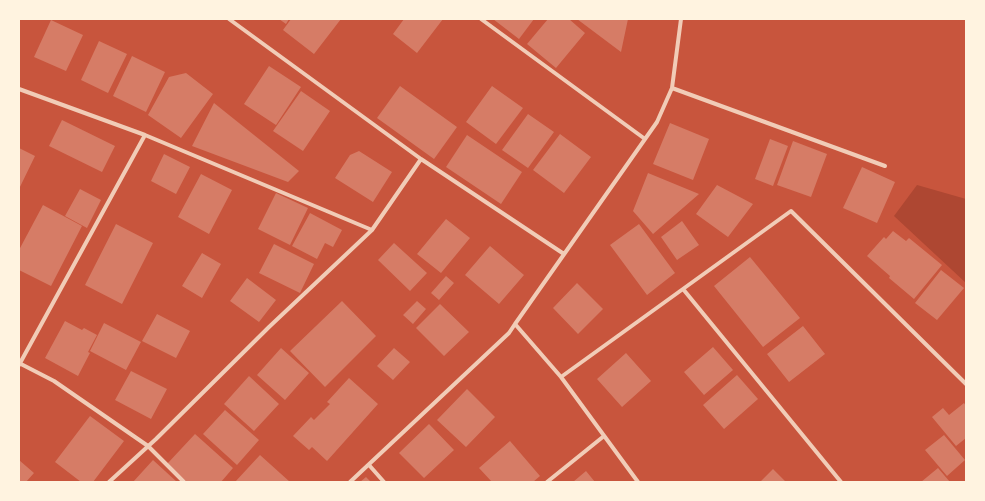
<!DOCTYPE html>
<html>
<head>
<meta charset="utf-8">
<style>
	body { margin:0 }
	#map { position:relative; width:985px; height:501px; overflow:hidden; background:#c8553d; font-family:"DejaVu Sans",sans-serif }
	canvas { display:block }
	.frame { position:absolute; inset:0; border:20px solid #fff3e0; pointer-events:none }
</style>
</head>
<body>
<div id="map">
<canvas width="985" height="501"></canvas>
<div class="frame"></div>
</div>
<script>
const c = document.querySelector('canvas').getContext('2d');
c.lineJoin = 'round';
function paint(path, color) {
  c.fillStyle = color;
  c.fill(path, 'evenodd');
}
function toPath(rows) {
  const path = new Path2D();
  for (const r of rows) {
    path.moveTo(r[0], r[1]);
    for (let i = 2; i < r.length; i += 2) path.lineTo(r[i], r[i + 1]);
  }
  return path;
}
function stroke(path, color, width, dash) {
  c.strokeStyle = color;
  c.lineWidth = width;
  c.lineCap = dash ? 'butt' : 'round';
  c.setLineDash(dash || []);
  c.stroke(path);
}
paint(toPath([
	[917,185,966,199,966,283,894,216]
]), '#ae4732');
paint(toPath([
	[279,19,289,19,286,24],
	[291,19,341,19,314,54,283,30],
	[404,19,443,19,417,53,393,34],
	[493,19,534,19,519,39],
	[548,19,569,19,585,33,556,68,527,44],
	[577,19,628,19,621,52],
	[51,20,83,35,66,71,34,57],
	[99,41,127,54,108,93,81,80],
	[132,56,165,72,146,112,113,96],
	[269,66,301,87,276,125,244,104],
	[186,73,213,94,181,138,148,115,169,77],
	[400,86,457,127,434,159,377,118],
	[492,86,523,108,496,144,466,122],
	[301,91,330,111,303,151,273,131],
	[214,103,299,171,288,182,192,146],
	[528,114,554,132,528,168,502,150],
	[62,120,115,146,102,172,49,146],
	[670,123,709,139,693,180,653,164],
	[560,134,591,157,564,193,533,170],
	[467,135,522,172,501,204,446,167],
	[770,139,788,146,773,186,755,179],
	[793,141,827,154,811,197,777,185],
	[19,148,35,156,19,189],
	[359,151,392,172,373,202,335,178,350,155],
	[164,154,190,167,176,194,151,181],
	[862,167,895,182,877,223,843,208],
	[648,173,699,194,653,234,633,211],
	[201,174,232,190,209,234,178,217],
	[717,185,753,204,728,237,696,214],
	[80,189,101,200,87,228,65,216],
	[276,193,308,208,290,245,258,229],
	[43,205,82,226,51,286,19,270,19,250],
	[310,213,342,230,333,247,325,243,317,259,292,246],
	[446,219,470,238,441,273,417,254],
	[682,221,699,245,677,260,661,237],
	[116,224,153,243,122,304,85,285],
	[639,224,675,273,647,295,610,245],
	[893,231,906,241,909,238,942,265,914,299,889,278,890,276,867,256,884,237,886,239],
	[394,243,427,273,410,291,378,260],
	[274,244,314,264,300,293,259,273],
	[490,246,524,275,499,304,465,275],
	[202,253,221,264,202,298,182,286],
	[750,257,800,318,763,347,714,286],
	[941,270,964,288,937,320,915,303],
	[446,276,454,283,439,300,431,293],
	[247,278,276,300,259,322,230,301],
	[577,283,603,309,578,334,553,308],
	[342,301,376,336,325,387,290,351],
	[417,301,426,309,413,324,403,315],
	[440,304,469,332,444,356,416,328],
	[157,314,190,331,176,358,142,341],
	[65,321,82,330,84,328,97,335,88,352,90,353,78,376,45,358],
	[104,323,141,342,126,370,90,351],
	[803,326,825,354,789,382,767,354],
	[713,347,733,370,704,395,684,372],
	[281,348,309,373,285,400,257,375],
	[394,348,410,362,393,380,377,366],
	[626,353,651,381,622,407,597,379],
	[131,371,167,389,151,419,115,400],
	[737,375,758,399,724,429,703,405],
	[249,376,279,404,254,431,224,404],
	[349,378,378,404,327,461,312,447,309,450,293,436,311,417,314,420,330,404,327,402],
	[467,389,495,417,466,447,437,420],
	[964,403,966,406,966,438,956,446,932,417,943,408,949,415],
	[225,410,259,440,237,465,203,434],
	[90,416,124,441,93,482,81,482,55,462],
	[429,424,454,450,424,478,399,453],
	[195,434,233,468,221,482,187,482,167,464],
	[944,435,965,460,947,476,925,450],
	[510,441,540,476,533,482,492,482,479,468],
	[260,455,290,482,235,482],
	[19,460,34,473,26,482,19,482],
	[153,460,177,482,133,482],
	[938,468,950,482,921,482],
	[773,469,785,481,760,482],
	[586,471,595,482,573,482],
	[366,477,371,482,360,482]
]), '#d67c66');
stroke(toPath([
	[481,19,645,139],
	[672,88,885,166],
	[19,89,145,135,372,230,421,159,229,19],
	[421,159,564,254],
	[683,289,841,482],
	[515,324,561,377,791,211,966,384],
	[19,363,54,381,148,446,184,482],
	[19,365,145,135],
	[561,377,638,482],
	[369,465,384,482],
	[109,482,156,439,269,327,372,230],
	[350,482,509,333,515,324,657,122,672,88,681,19],
	[547,482,604,436]
]), '#f1ccb7', 4);
</script>
</body>
</html>
